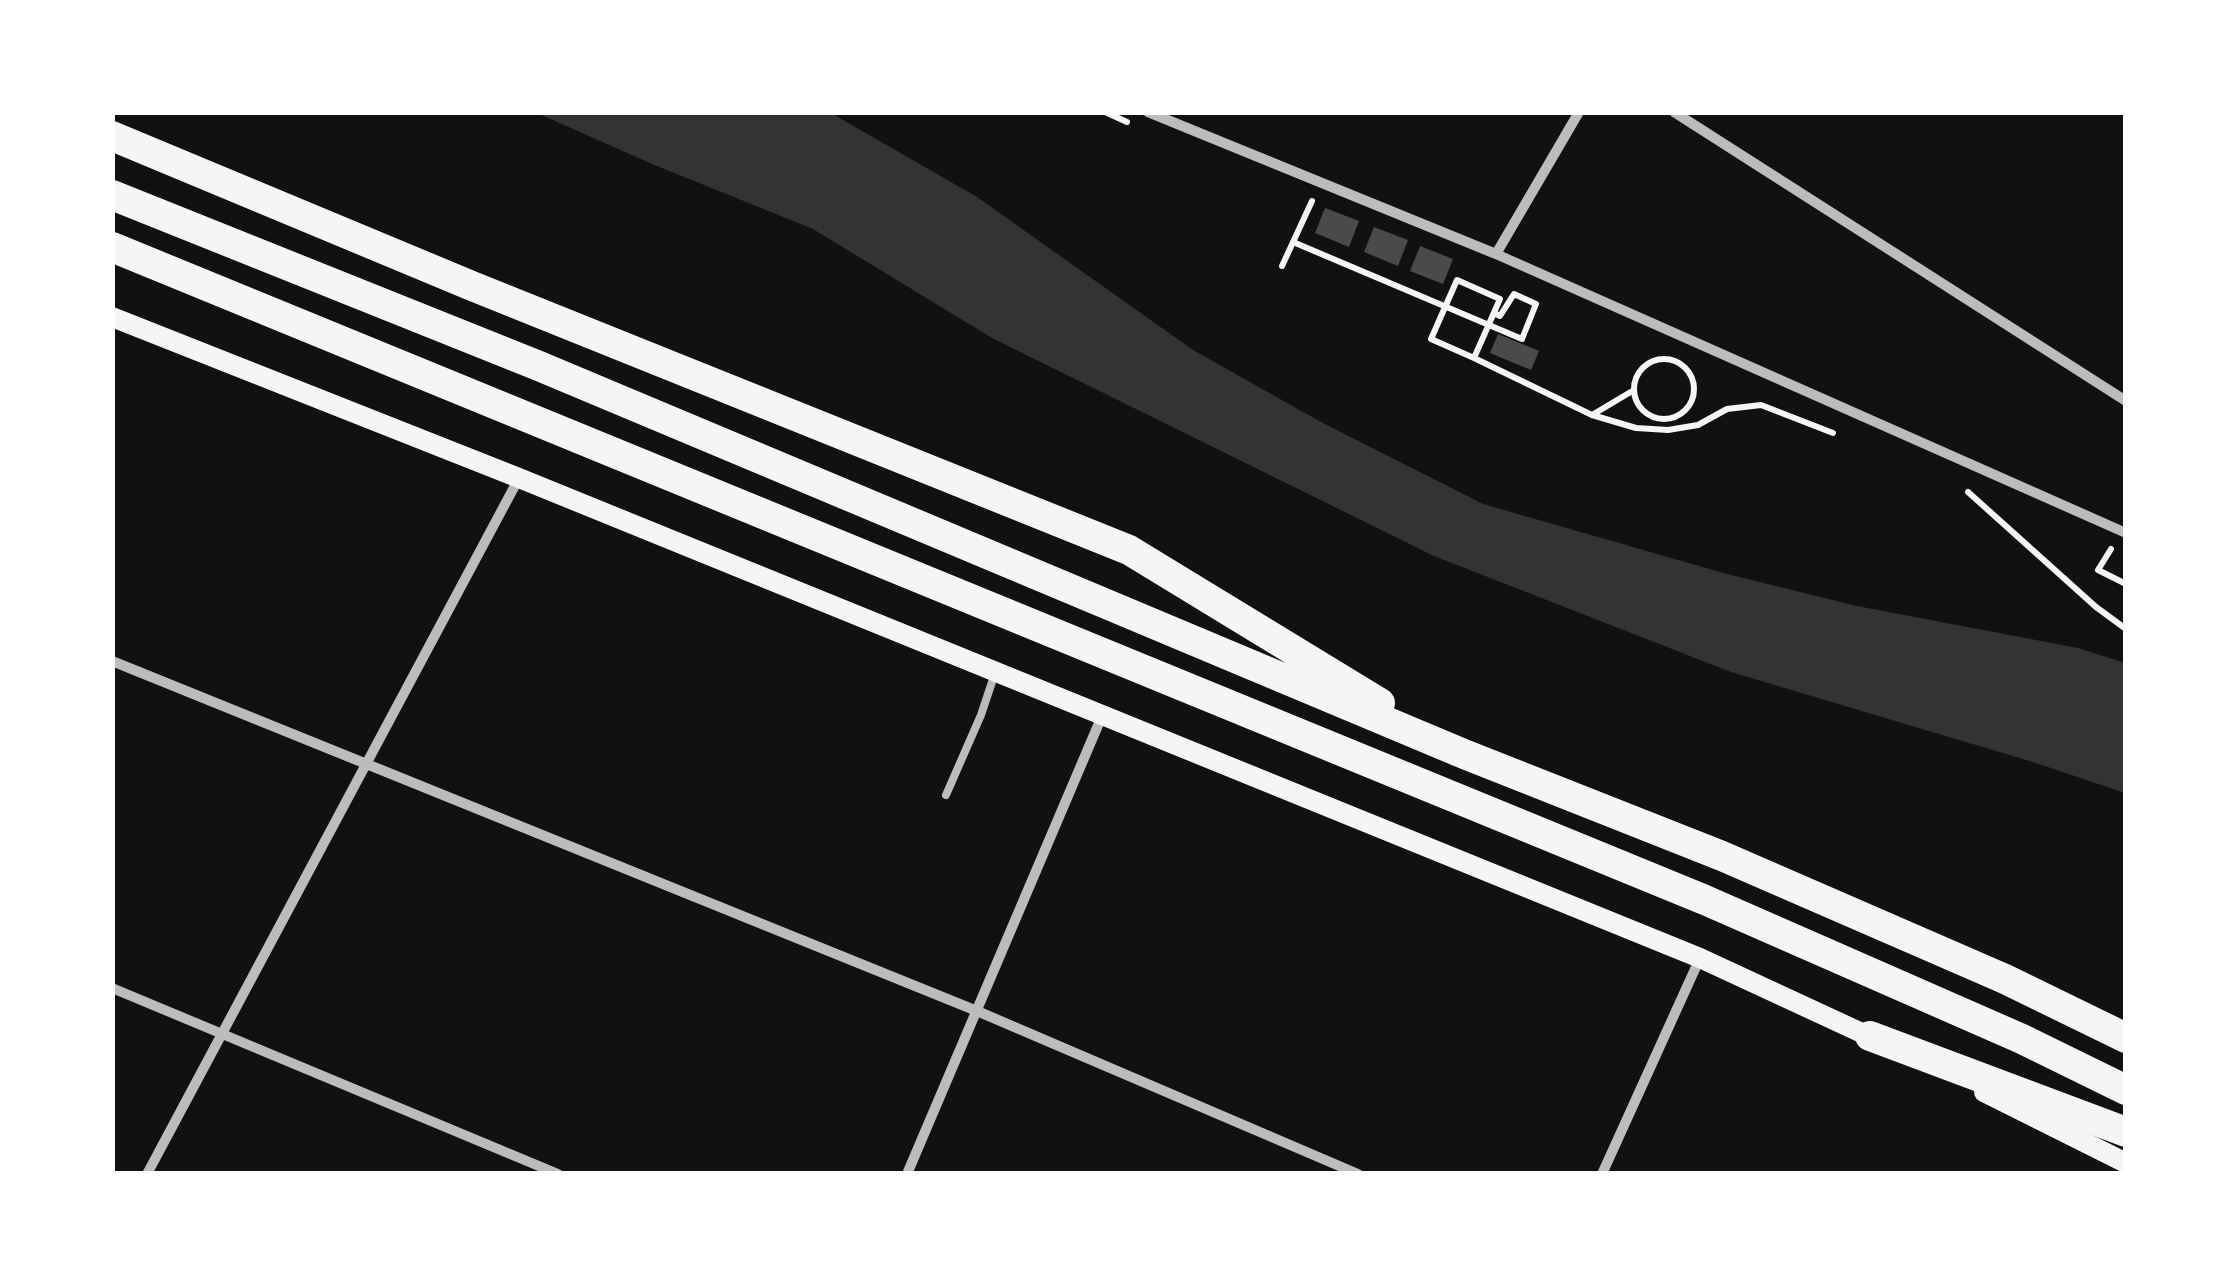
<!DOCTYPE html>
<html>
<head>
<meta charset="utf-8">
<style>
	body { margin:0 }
	#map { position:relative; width:2238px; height:1286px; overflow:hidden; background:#111; font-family:"DejaVu Sans",sans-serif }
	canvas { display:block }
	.frame { position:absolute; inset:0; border:115px solid #fff; pointer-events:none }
</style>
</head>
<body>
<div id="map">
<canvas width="2238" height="1286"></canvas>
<div class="frame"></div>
</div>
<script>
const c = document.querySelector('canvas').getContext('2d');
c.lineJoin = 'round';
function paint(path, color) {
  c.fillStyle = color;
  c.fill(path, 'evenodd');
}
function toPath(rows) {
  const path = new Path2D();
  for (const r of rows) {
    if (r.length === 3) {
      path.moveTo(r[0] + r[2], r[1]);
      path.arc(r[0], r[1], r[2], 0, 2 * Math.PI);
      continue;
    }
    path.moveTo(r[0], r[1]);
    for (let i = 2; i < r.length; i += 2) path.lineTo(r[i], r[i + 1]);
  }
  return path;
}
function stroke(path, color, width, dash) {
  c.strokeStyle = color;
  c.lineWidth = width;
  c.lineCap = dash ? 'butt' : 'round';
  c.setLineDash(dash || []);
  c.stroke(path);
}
paint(toPath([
	[537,113,831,113,977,197,1193,350,1321,422,1483,504,1727,574,1857,606,2078,648,2125,663,2125,793,2033,762,1731,672,1434,556,992,338,813,229,652,164]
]), '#333');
paint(toPath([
	[1325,208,1359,221,1349,247,1315,233],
	[1374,227,1408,240,1398,266,1364,252],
	[1420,246,1453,259,1443,284,1410,271],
	[1498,334,1539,351,1531,370,1490,353]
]), '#4a4a4a');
stroke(toPath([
	[1105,112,1127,122],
	[1293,242,1522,339,1536,304,1514,294,1500,316,1494,313],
	[1282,266,1312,201],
	[1457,280,1500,299,1474,358,1431,339,1457,280],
	[1474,358,1592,415,1636,428,1668,430,1698,425,1727,409,1761,405,1833,433],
	[1664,389,30],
	[1592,415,1634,390],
	[1968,492,2096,607,2126,629],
	[2111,549,2098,570,2126,584]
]), '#f5f5f5', 6);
stroke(toPath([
	[946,795,981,715,994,676]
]), '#bcbcbc', 8);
stroke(toPath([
	[1148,112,1496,254,2126,533],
	[1674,112,2126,401],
	[1496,254,1579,112],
	[112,661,977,1011,1358,1174],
	[112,988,558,1174],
	[147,1174,519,478],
	[907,1174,1102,716],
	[1602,1174,1700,958]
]), '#bcbcbc', 10);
stroke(toPath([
	[112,317,519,478,1700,958,1877,1040],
	[1984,1092,2126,1163]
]), '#f5f5f5', 20);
stroke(toPath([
	[112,136,472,286,1129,550,1380,703],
	[112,195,539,366,1464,754,1722,856,2005,979,2126,1038],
	[112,247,1705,900,2022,1039,2126,1090],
	[1870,1036,2126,1132]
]), '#f5f5f5', 30);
</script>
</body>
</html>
